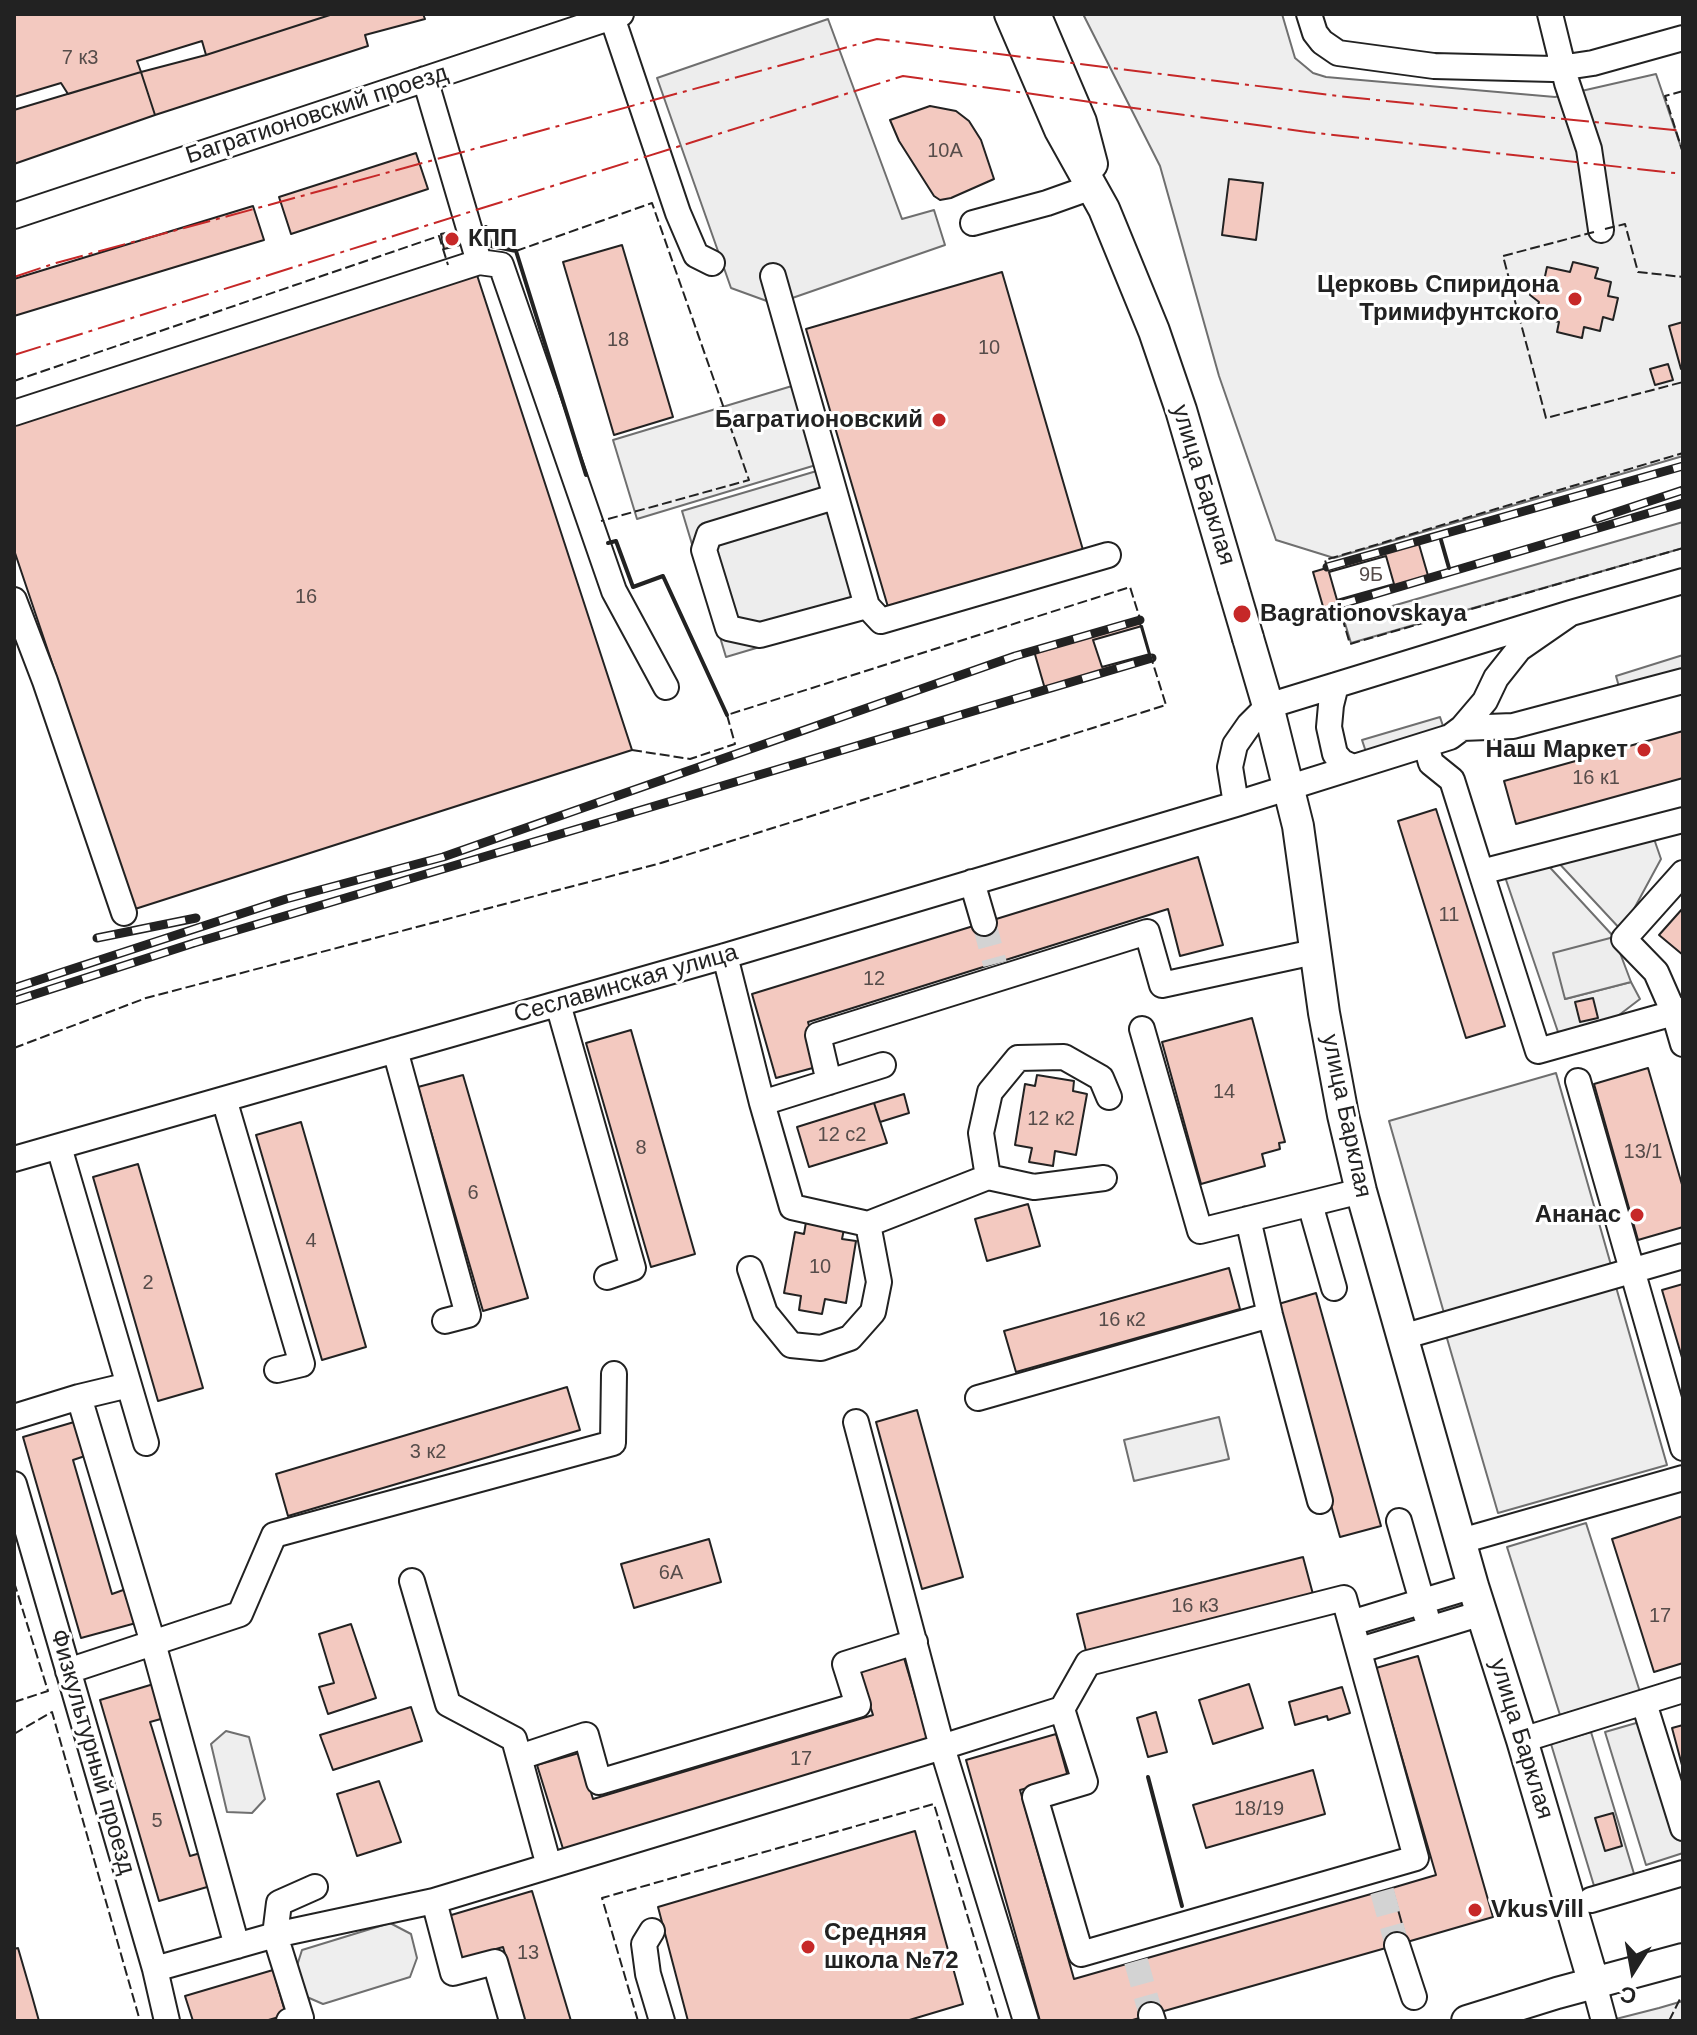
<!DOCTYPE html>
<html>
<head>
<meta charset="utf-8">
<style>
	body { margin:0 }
	#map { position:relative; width:1697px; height:2035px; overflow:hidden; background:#fff; font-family:Arial,sans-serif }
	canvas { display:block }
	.frame { position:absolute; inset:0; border:16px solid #222; pointer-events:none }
	.north { position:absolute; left:1593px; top:1931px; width:80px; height:80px; -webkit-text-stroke:6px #fff; paint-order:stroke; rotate:191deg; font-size:22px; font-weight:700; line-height:32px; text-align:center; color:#222 }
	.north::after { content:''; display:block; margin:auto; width:28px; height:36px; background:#222; clip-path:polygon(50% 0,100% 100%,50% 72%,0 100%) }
</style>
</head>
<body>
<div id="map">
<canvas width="1697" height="2035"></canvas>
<div class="frame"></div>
<div class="north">С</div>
</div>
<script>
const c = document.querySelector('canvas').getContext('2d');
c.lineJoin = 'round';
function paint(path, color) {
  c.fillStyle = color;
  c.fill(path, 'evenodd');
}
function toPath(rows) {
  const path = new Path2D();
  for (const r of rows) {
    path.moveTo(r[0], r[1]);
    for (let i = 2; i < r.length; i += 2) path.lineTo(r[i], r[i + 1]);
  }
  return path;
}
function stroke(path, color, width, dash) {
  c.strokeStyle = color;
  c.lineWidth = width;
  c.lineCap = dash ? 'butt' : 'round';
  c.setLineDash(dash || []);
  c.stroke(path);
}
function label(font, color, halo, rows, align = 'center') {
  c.font = font + ' Arial,sans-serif';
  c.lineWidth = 6;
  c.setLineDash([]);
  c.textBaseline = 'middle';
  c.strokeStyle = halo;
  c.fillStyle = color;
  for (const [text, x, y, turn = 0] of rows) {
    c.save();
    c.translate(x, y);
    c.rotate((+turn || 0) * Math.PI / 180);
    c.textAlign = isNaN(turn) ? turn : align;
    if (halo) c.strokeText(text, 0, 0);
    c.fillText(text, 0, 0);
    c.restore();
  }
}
const green = toPath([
	[1083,14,1282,14,1295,58,1313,73,1326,77,1555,97,1656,74,1683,153,1683,456,1334,558,1276,540,1219,376,1160,166,1083,14],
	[792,386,816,465,637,519,613,440,792,386],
	[1683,522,1683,548,1351,643,1344,620,1683,522],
	[1652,833,1661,859,1622,931,1555,859,1652,833],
	[1544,861,1614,937,1565,999,1631,982,1640,999,1606,1025,1558,1032,1504,874,1544,861],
	[1556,1073,1611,1265,1444,1313,1389,1121,1556,1073],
	[1616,1287,1667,1465,1498,1513,1446,1335,1616,1287],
	[1219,1417,1229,1459,1134,1481,1124,1440,1219,1417],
	[1586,1523,1640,1692,1560,1715,1507,1547,1586,1523],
	[226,1731,249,1737,265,1799,252,1813,227,1812,211,1744,226,1731],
	[1591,1732,1635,1877,1595,1889,1551,1744,1591,1732],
	[390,1923,411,1934,417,1958,410,1977,323,2004,300,1994,295,1972,302,1950,390,1923],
	[1683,2001,1683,2021,1608,2021,1659,2008,1683,2001]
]);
paint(green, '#eee');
stroke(green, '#6f6f6f', 2);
const parking = toPath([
	[828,19,902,219,934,210,945,245,775,304,731,288,657,78,828,19],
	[820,470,864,616,726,657,682,511,820,470],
	[1683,655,1683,675,1621,694,1616,676,1683,655],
	[1440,717,1444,729,1366,752,1362,740,1440,717],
	[1614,937,1631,982,1565,999,1553,953,1614,937],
	[1650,1719,1683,1828,1683,1853,1646,1865,1605,1732,1650,1719]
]);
paint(parking, '#ededed');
stroke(parking, '#6f6f6f', 2);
const building = toPath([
	[14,14,333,14,206,55,202,41,137,61,141,72,68,94,61,83,14,97,14,14],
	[333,14,423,14,425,19,365,35,368,46,155,115,141,72,206,55,333,14],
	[141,72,155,115,14,164,14,110,141,72],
	[930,106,956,111,969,121,981,140,994,179,951,198,940,200,934,196,899,141,890,120,930,106],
	[416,153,428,189,291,234,279,197,416,153],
	[1229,179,1263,183,1256,240,1222,235,1229,179],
	[253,206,264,240,14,316,14,279,253,206],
	[460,230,464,244,444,249,441,234,460,230],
	[622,245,673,417,614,435,563,262,622,245],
	[1573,262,1598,268,1595,278,1611,282,1608,296,1618,298,1613,320,1603,317,1600,331,1584,327,1582,338,1557,332,1559,322,1535,316,1539,302,1530,295,1533,284,1544,281,1547,267,1570,272,1573,262],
	[476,272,632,750,135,909,14,550,14,418,476,272],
	[1002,272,1083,550,888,607,806,329,1002,272],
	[1683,322,1683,369,1681,369,1669,326,1683,322],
	[1668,364,1673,380,1655,385,1650,369,1668,364],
	[1418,541,1429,579,1324,610,1313,572,1418,541],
	[1386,556,1394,584,1337,600,1329,572,1386,556],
	[1139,620,1150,658,1045,689,1034,651,1139,620],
	[1142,626,1150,654,1102,667,1093,640,1142,626],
	[1683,731,1683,778,1516,824,1504,781,1683,731],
	[1436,809,1505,1026,1466,1038,1398,821,1436,809],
	[1198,857,1223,945,1180,956,1168,909,808,1022,820,1066,776,1078,752,994,1198,857],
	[1683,908,1683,955,1659,935,1683,908],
	[1593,998,1598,1018,1580,1022,1575,1002,1593,998],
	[1252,1018,1285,1142,1279,1143,1280,1149,1262,1154,1265,1166,1201,1184,1162,1042,1252,1018],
	[631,1030,695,1254,651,1267,586,1043,631,1030],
	[1648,1068,1683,1188,1683,1227,1638,1240,1594,1084,1648,1068],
	[463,1075,528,1298,483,1311,418,1087,463,1075],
	[1037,1075,1074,1081,1073,1091,1087,1094,1076,1155,1055,1151,1053,1166,1029,1162,1032,1148,1015,1145,1025,1084,1035,1086,1037,1075],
	[904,1094,909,1113,880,1122,874,1103,904,1094],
	[874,1103,887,1143,809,1167,797,1127,874,1103],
	[301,1122,366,1347,322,1360,256,1135,301,1122],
	[138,1164,203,1388,158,1401,93,1177,138,1164],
	[1028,1204,1040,1246,987,1261,975,1219,1028,1204],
	[806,1222,844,1229,842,1239,856,1241,846,1303,825,1299,822,1314,799,1310,801,1296,784,1293,795,1232,804,1234,806,1222],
	[1229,1268,1240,1309,1016,1372,1004,1331,1229,1268],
	[1683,1284,1683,1361,1662,1290,1683,1284],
	[1316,1293,1381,1526,1340,1537,1275,1305,1316,1293],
	[567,1387,580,1430,288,1516,276,1474,567,1387],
	[917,1410,963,1577,922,1589,876,1422,917,1410],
	[81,1420,91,1454,73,1460,112,1594,126,1589,136,1623,81,1638,23,1437,81,1420],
	[1683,1516,1683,1663,1654,1672,1612,1539,1683,1516],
	[709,1539,721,1582,634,1608,621,1564,709,1539],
	[1303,1557,1314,1598,1087,1655,1077,1614,1303,1557],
	[351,1624,376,1698,328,1714,319,1687,334,1683,319,1634,351,1624],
	[1418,1656,1493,1917,1407,1942,1392,1888,1436,1875,1376,1668,1418,1656],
	[904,1658,929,1742,564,1852,537,1765,579,1753,593,1799,873,1715,859,1671,904,1658],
	[157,1683,168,1717,150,1722,152,1728,190,1856,204,1852,214,1885,159,1901,100,1700,157,1683],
	[1249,1684,1263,1728,1213,1744,1199,1700,1249,1684],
	[1342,1687,1350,1713,1328,1720,1327,1716,1295,1725,1289,1702,1342,1687],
	[411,1707,422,1741,333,1770,320,1735,411,1707],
	[1156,1712,1167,1752,1148,1757,1137,1718,1156,1712],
	[1683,1725,1683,1769,1672,1728,1683,1725],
	[1056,1734,1068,1777,1020,1790,1074,1979,1392,1888,1407,1942,1129,2021,1040,2021,966,1760,1056,1734],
	[1313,1770,1325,1814,1206,1848,1193,1805,1313,1770],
	[379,1781,401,1842,357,1856,337,1794,379,1781],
	[1613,1813,1622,1846,1605,1851,1595,1818,1613,1813],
	[915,1831,963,2004,906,2021,688,2021,658,1907,915,1831],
	[532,1891,571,2021,525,2021,503,1947,461,1959,448,1916,532,1891],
	[18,1948,32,1996,39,2021,14,2021,14,1949,18,1948],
	[273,1970,286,2015,265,2021,193,2021,185,1996,273,1970]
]);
paint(building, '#f3c9c0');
stroke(building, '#222', 2);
stroke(toPath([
	[984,923,995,964],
	[1382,1891,1397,1945],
	[1136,1961,1151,2015]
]), '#d3d3d3', 24, [24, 12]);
const minor = toPath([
	[1309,14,1315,33,1322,42,1338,53,1434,66,1553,69,1593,63,1683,38],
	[1550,14,1567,83,1589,149,1601,230],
	[612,17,678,213,696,255,712,263],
	[425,79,479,262,501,265,614,591,666,687],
	[14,216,621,14],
	[973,223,1047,203,1092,187],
	[773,276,867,606,881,621,1108,555],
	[14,413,479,262],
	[834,497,709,535,704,550,728,628,760,635,867,606],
	[14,600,45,681,124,913],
	[1336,685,1331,705,1329,727,1335,754,1342,762,1353,767],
	[1462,728,1513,726,1683,681],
	[1426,745,1431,763,1452,780,1481,872,1683,820],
	[1236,804,1230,767,1235,745,1249,725,1268,706,1571,613,1683,581],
	[1481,872,1538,1051,1674,1013,1683,1044],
	[1683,873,1624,939,1656,972,1674,1013,1683,1010],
	[972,882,984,923],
	[725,956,762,1103,792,1207,868,1224,988,1177,1034,1187,1104,1178],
	[558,1004,633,1268,607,1277],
	[1142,1029,1200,1231,1361,1191],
	[395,1050,468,1315,445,1321],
	[1578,1081,1683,1448],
	[829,1082,818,1035,1147,932,1162,985,1314,952],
	[224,1099,302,1364,277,1370],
	[762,1103,883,1065],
	[59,1147,146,1443],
	[14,1159,725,956,1236,804,1450,737,1462,728,1485,701,1496,678,1519,649,1571,613],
	[988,1177,981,1133,990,1092,1018,1058,1064,1057,1101,1078,1109,1097],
	[1310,1204,1334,1288],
	[1248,1219,1270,1315,1320,1501],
	[750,1269,765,1313,791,1345,821,1348,850,1338,873,1312,879,1282,868,1224],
	[1402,1337,1683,1256],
	[79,1397,153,1643,237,1946],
	[978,1398,1270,1315],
	[14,1417,79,1397,129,1385],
	[856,1422,942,1747,1026,2021],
	[14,1484,155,1969,167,2021],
	[1399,1521,1426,1615],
	[1461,1541,1683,1478],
	[412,1581,448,1704,514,1739,549,1866],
	[1351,1623,1473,1586],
	[1360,1650,1482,1613],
	[68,1671,240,1614,274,1535,613,1443,614,1374],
	[1644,1703,1683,1828],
	[1522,1740,1683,1690],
	[520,1757,586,1735,599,1782,858,1705,845,1664,915,1642],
	[1591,1900,1683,1873],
	[434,1901,453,1973,495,1962,512,2021],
	[652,1931,644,1944,648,1974,662,2021],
	[1397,1945,1414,1997],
	[155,1969,275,1935,434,1901,942,1747,1062,1709,1088,1663,1344,1598,1416,1858,1081,1954,1035,1797,1085,1782,1062,1709],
	[1594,1984,1604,2021],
	[1151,2015,1153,2021],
	[289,2021,301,2018,275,1935,279,1903,315,1887]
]);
const major = toPath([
	[1010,14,1060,130,1104,209,1154,331,1181,410,1233,587],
	[1035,14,1081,122,1092,164],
	[1248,638,1268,706,1298,826,1324,1013,1343,1115,1361,1191,1473,1586,1522,1740,1594,1984],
	[1467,2021,1557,1993,1683,1959]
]);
stroke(minor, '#222', 28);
stroke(major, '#222', 34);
stroke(minor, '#fff', 24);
stroke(major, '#fff', 30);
const rail = toPath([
	[1596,519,1683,490],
	[1327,567,1683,466],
	[1338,605,1683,503],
	[97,938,196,918],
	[14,988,286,899,443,857,1015,656,1140,620],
	[14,1001,194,943,1152,658]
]);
stroke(rail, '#222', 9);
stroke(rail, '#fff', 6, [18]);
const majorBridge = toPath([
	[1233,587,1248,638]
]);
stroke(majorBridge, '#222', 34, []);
stroke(majorBridge, '#fff', 30);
stroke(toPath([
	[1683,91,1665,96,1683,153],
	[1605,229,1625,224,1638,272,1683,277],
	[1594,232,1503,256,1546,418,1683,382],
	[516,251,652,203,749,480,601,521],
	[14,381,439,236,448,265],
	[1328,570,1325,560,1683,453],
	[1338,604,1350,644,1683,548],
	[632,750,690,759,735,744,727,715,1130,587,1141,622],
	[14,1048,146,998,661,863,1166,705,1150,654],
	[14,1582,48,1691,14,1702],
	[14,1734,52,1712,140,2021],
	[638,2021,602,1898,934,1804,999,2021],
	[1669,2021,1680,1999,1683,1998]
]), '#222', 2, [10, 4]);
stroke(toPath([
	[486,227,491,246,516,251,586,475],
	[1441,540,1449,568],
	[608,543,616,541,633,587,663,576,727,715],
	[1148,1777,1182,1906]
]), '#222', 4);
stroke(toPath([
	[14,277,56,263,877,39,1347,97,1683,131],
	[14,355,903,76,1307,132,1683,174]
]), '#c62828', 2, [28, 6, 4, 6]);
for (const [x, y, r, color] of [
	[452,239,8,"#c62828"],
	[1575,299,8,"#c62828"],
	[939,420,8,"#c62828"],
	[1242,614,10,"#c62828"],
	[1644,750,8,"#c62828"],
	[1637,1215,8,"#c62828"],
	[1475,1910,8,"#c62828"],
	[808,1947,8,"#c62828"]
]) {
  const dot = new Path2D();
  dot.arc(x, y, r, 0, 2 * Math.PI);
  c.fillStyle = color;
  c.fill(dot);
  stroke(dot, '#fff', 3);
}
label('20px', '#564c4a', null, [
	["7 к3",80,58],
	["10А",945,151],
	["18",618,340],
	["10",989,348],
	["9Б",1371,575],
	["16",306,597],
	["16 к1",1596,778],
	["11",1449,915],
	["12",874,979],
	["14",1224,1092],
	["12 к2",1051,1119],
	["12 с2",842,1135],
	["8",641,1148],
	["13/1",1643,1152],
	["6",473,1193],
	["4",311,1241],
	["10",820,1267],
	["2",148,1283],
	["16 к2",1122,1320],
	["3 к2",428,1452],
	["6А",671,1573],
	["16 к3",1195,1606],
	["17",1660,1616],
	["17",801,1759],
	["18/19",1259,1809],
	["5",157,1821],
	["13",528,1953]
]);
label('24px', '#222', '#fff', [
	["Багратионовский проезд",317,115,-18],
	["улица Барклая",1203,485,73],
	["Сеславинская улица",626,984,-16],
	["улица Барклая",1346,1116,78],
	["улица Барклая",1521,1739,73],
	["Физкультурный проезд",92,1752,74]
]);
label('bold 24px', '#222', '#fff', [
	["КПП",468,239],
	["Церковь Спиридона",1559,285,"right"],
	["Тримифунтского",1559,313,"right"],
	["Багратионовский",923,420,"right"],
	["Bagrationovskaya",1260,614],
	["Наш Маркет",1628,750,"right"],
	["Ананас",1621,1215,"right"],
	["VkusVill",1491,1910],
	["Средняя",824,1933],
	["школа №72",824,1961]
], 'left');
</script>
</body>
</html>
